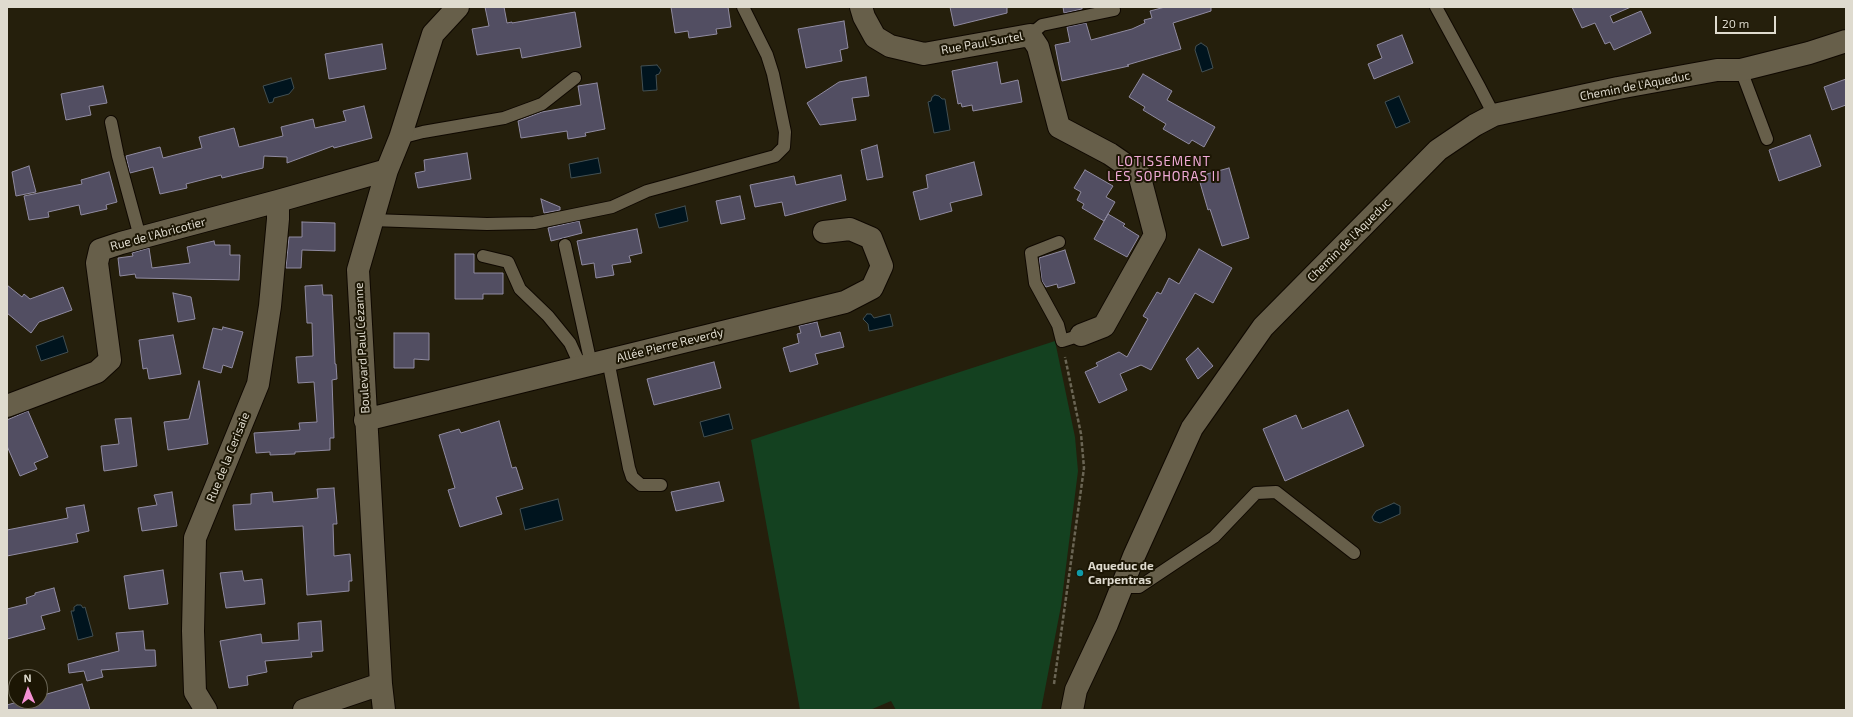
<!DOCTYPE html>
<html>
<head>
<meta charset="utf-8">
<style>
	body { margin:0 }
	#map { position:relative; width:1853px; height:717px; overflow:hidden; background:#251f0c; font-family:"Exo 2",sans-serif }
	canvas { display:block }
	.frame { position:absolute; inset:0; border:8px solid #dfdbcf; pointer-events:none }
	.north { position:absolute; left:8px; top:669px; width:40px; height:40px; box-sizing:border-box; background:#1c1604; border:1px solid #6a6555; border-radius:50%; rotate:358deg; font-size:11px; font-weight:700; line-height:16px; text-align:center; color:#dfdbcf }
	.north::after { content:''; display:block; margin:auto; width:14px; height:18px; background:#f491d3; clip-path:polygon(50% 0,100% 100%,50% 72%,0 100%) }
	.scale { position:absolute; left:1715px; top:16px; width:61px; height:18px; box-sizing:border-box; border:2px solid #dfdbcf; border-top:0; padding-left:5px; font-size:12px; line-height:14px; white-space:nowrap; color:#dfdbcf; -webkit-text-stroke:3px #1c1604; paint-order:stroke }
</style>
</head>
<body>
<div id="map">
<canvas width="1853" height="717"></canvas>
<div class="frame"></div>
<div class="north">N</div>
<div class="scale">20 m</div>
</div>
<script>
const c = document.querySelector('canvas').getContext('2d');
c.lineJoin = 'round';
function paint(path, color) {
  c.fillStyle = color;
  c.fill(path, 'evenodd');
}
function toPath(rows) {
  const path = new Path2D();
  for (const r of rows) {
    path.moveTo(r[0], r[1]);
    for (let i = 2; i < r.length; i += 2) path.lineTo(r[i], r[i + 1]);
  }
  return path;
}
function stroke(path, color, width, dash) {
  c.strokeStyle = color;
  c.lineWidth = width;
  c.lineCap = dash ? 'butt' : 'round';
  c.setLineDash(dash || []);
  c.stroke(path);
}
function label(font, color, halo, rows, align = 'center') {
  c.font = font + ' "Exo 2",sans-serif';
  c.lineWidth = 4;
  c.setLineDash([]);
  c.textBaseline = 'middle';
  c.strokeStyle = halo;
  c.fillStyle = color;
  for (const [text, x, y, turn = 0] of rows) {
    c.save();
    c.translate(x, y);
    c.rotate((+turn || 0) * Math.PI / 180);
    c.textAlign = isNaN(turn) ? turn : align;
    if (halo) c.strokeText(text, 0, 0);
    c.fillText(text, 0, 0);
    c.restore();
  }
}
paint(toPath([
	[1055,341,1075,437,1078,471,1061,606,1041,710,896,710,891,701,870,710,800,710,751,440]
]), '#144120');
const water = toPath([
	[1201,43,1207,47,1213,68,1202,72,1195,50,1196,46,1201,43],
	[657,65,661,70,659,74,656,75,657,90,643,91,641,66,657,65],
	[291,78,294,88,289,94,274,98,273,102,269,103,263,86,291,78],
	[935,95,939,96,942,99,945,99,950,130,934,133,928,102,931,101,932,97,935,95],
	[1399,96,1410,122,1396,128,1385,102,1399,96],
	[598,158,601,173,571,178,569,164,598,158],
	[685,206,688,221,659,228,655,214,685,206],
	[867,314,871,314,874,318,890,314,893,326,869,331,868,324,863,319,867,314],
	[63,336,68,352,41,361,36,346,63,336],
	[729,414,733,429,704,437,700,422,729,414],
	[558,499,563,520,525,530,520,509,558,499],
	[1394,503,1400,506,1400,514,1380,523,1374,521,1372,517,1376,511,1394,503],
	[77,605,81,605,83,608,85,607,93,636,78,640,71,611,74,611,74,607,77,605]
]);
paint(water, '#00141e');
stroke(water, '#435053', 1);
const building = toPath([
	[485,7,504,7,507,23,512,22,512,23,575,12,581,47,522,58,520,48,477,55,472,29,489,26,485,7],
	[671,7,728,7,731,27,716,29,717,34,689,38,688,31,675,33,671,7],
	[950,7,1007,7,1007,13,954,26,950,7],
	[1063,7,1082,7,1082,9,1064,13,1063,7],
	[1165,7,1211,7,1211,11,1173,23,1181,49,1127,65,1129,66,1062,81,1055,45,1070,42,1067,27,1086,23,1091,40,1132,29,1145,23,1144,20,1152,18,1150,11,1165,7],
	[1572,7,1631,7,1610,16,1613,23,1641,11,1651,33,1614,50,1610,42,1605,44,1595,23,1582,28,1572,7],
	[844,21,848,48,840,50,842,61,806,68,798,29,844,21],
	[1402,35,1413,63,1374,79,1368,64,1382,58,1377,45,1402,35],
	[382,44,386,69,329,79,325,54,382,44],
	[997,62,1001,84,1018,80,1022,102,973,111,972,105,962,107,961,103,958,104,952,71,997,62],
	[1143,74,1172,91,1167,100,1215,127,1204,147,1192,140,1189,144,1163,129,1166,124,1143,110,1145,107,1129,97,1143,74],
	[866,77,869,96,852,98,856,120,820,125,807,103,839,82,866,77],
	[1846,79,1846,105,1832,110,1824,87,1846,79],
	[597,83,605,129,585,133,586,136,568,139,567,131,521,138,518,121,542,112,581,105,578,86,597,83],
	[103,86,107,103,89,106,91,115,66,120,61,94,103,86],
	[364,106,372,138,334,148,333,146,287,163,287,157,264,156,263,168,222,178,221,175,186,184,187,188,160,194,153,167,130,173,126,156,160,147,163,158,202,148,199,137,234,128,239,147,283,136,281,127,313,119,315,128,346,121,343,111,364,106],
	[1810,135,1821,166,1779,181,1769,150,1810,135],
	[877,145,883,177,867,180,861,150,877,145],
	[467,153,471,179,418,188,415,173,425,171,424,160,467,153],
	[974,162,982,195,950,203,952,211,920,220,913,192,928,188,926,175,974,162],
	[29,166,36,192,16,196,12,172,29,166],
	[1229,168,1249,238,1222,246,1210,209,1208,210,1199,179,1203,178,1203,175,1229,168],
	[1085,170,1113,186,1106,197,1115,202,1104,221,1082,208,1084,204,1077,200,1081,192,1074,188,1085,170],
	[109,172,117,202,106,205,107,209,81,215,79,205,48,212,49,217,29,220,24,196,82,184,81,180,109,172],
	[841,175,846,200,785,216,782,202,755,207,750,185,794,176,796,185,841,175],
	[740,196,745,219,721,224,716,201,740,196],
	[541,199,560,207,560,210,544,213,541,199],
	[1108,214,1125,224,1123,226,1139,236,1127,257,1094,239,1108,214],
	[579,221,582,233,551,241,548,228,579,221],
	[302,222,335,223,335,251,302,250,301,268,286,268,289,237,302,237,302,222],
	[637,229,642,253,629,256,631,262,612,265,614,275,596,278,594,263,582,265,577,241,637,229],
	[214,241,215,245,230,245,230,255,240,255,239,280,136,278,135,274,120,276,118,258,133,256,132,253,149,248,152,268,190,263,187,247,214,241],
	[1199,249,1232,268,1213,303,1195,293,1151,370,1141,365,1120,374,1127,390,1099,403,1085,372,1098,366,1096,363,1119,352,1127,357,1148,319,1143,316,1157,292,1161,294,1169,278,1179,284,1199,249],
	[1065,250,1075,283,1058,288,1057,284,1046,287,1042,281,1039,258,1065,250],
	[455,254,474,254,474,273,503,273,503,294,483,294,483,299,455,299,455,254],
	[7,285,22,297,24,294,30,299,63,287,72,310,39,322,31,333,7,313,7,285],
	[322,285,323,295,332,295,335,364,336,364,337,379,332,380,334,438,330,438,330,450,295,452,295,454,270,455,270,452,256,453,254,433,300,430,299,423,317,422,314,382,298,383,296,357,313,356,312,323,307,323,305,286,322,285],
	[173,293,191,297,195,319,178,322,173,293],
	[817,322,821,337,840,332,844,347,815,354,818,364,790,372,783,348,799,343,797,334,801,333,799,326,817,322],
	[223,327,243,332,232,368,223,365,221,373,203,368,213,328,222,330,223,327],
	[394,333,429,333,429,360,414,359,414,368,394,368,394,333],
	[173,335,181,374,149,379,147,368,143,369,139,340,173,335],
	[1198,348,1213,366,1198,379,1186,359,1198,348],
	[714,362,721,388,654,405,647,379,714,362],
	[199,381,208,444,168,450,164,422,189,419,199,381],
	[1348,410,1364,446,1285,481,1263,429,1296,415,1302,429,1348,410],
	[28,411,48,457,34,463,37,469,20,476,7,446,7,420,28,411],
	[131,418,137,466,104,471,101,446,119,444,115,419,131,418],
	[499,421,512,468,516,467,523,489,496,497,502,514,460,527,448,490,455,488,439,435,459,429,461,433,499,421],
	[719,482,724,501,676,511,671,492,719,482],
	[334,488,337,524,333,524,334,556,350,554,352,581,349,581,349,591,307,595,303,526,235,530,233,505,251,504,251,494,272,492,273,502,318,498,317,489,334,488],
	[172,492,177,526,142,531,138,508,157,505,154,495,172,492],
	[84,505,89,531,76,534,78,542,7,556,7,530,68,518,66,508,84,505],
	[163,570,168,604,129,609,124,576,163,570],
	[242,571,244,581,262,579,265,604,226,608,220,573,242,571],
	[54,588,60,611,41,616,45,629,7,639,7,609,27,604,26,598,35,595,35,593,54,588],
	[321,621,323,651,311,652,312,657,265,661,267,672,247,676,248,685,229,688,220,641,261,634,262,643,299,640,298,623,321,621],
	[143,631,145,650,155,650,156,666,101,670,103,677,87,681,84,671,69,673,68,664,119,651,116,633,143,631],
	[82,684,90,710,7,710,7,705,21,701,40,701,40,696,82,684]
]);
paint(building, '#524e62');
stroke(building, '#908ba1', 1);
const service = toPath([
	[1436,7,1479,86,1494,115],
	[1030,35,1042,25,1114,10],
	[1741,70,1767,139],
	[111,122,118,156,140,237],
	[400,138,423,132,504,118,542,104,575,78],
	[372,220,487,224,534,223,612,207,647,191,775,156,784,147,785,132,773,74,767,55,743,7],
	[1059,242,1031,253,1035,283,1058,325,1062,341,1081,335],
	[565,245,591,364],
	[483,256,508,262,520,289,548,316,570,343,581,367],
	[608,360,629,468,632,477,641,485,661,485],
	[1122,587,1139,587,1214,537,1256,493,1276,492,1354,553]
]);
const minor = toPath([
	[861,7,864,17,875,37,890,46,924,54,1030,35,1038,47,1059,127,1110,154,1139,174,1155,235,1104,326,1081,335],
	[7,406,97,372,110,360,97,263,100,250,121,243,278,201,387,170],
	[365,420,845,302,872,288,882,266,871,238,850,229,824,232],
	[206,710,195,692,193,631,195,538,258,384,270,306,278,219,278,201],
	[304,710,381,684],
	[384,710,381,684,358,270,387,170,400,138,433,34,458,7],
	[1072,710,1076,690,1107,624,1134,556,1192,428,1263,327,1438,150,1475,125,1494,115,1618,88,1717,70,1741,70,1809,53,1846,41]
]);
stroke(service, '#0f0800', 14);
stroke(minor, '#0f0800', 24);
stroke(toPath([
	[1054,684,1084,468,1081,434,1065,357]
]), '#6a6554', 2.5, [4, 2]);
stroke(service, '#675f4a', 12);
stroke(minor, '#675f4a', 22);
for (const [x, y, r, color] of [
	[1080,573,4,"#0f9aa8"]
]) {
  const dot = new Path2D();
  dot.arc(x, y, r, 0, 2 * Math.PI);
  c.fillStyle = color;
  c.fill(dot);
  stroke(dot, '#1c1604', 1.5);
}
label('12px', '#dfdbcf', '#1c1604', [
	["Rue Paul Surtel",982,43,-10],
	["Chemin de l'Aqueduc",1635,86,-11],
	["Rue de l'Abricotier",158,234,-15],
	["Chemin de l'Aqueduc",1349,240,-45],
	["Allée Pierre Reverdy",670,345,-14],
	["Boulevard Paul Cézanne",362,348,-93],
	["Rue de la Cerisaie",228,457,-68]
]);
label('bold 12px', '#dfdbcf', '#1c1604', [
	["Aqueduc de",1088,566],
	["Carpentras",1088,580]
], 'left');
c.letterSpacing = '1px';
label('13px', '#f1abd8', '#1c1604', [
	["LOTISSEMENT",1164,162],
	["LES SOPHORAS II",1164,177]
]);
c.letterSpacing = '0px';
</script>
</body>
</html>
